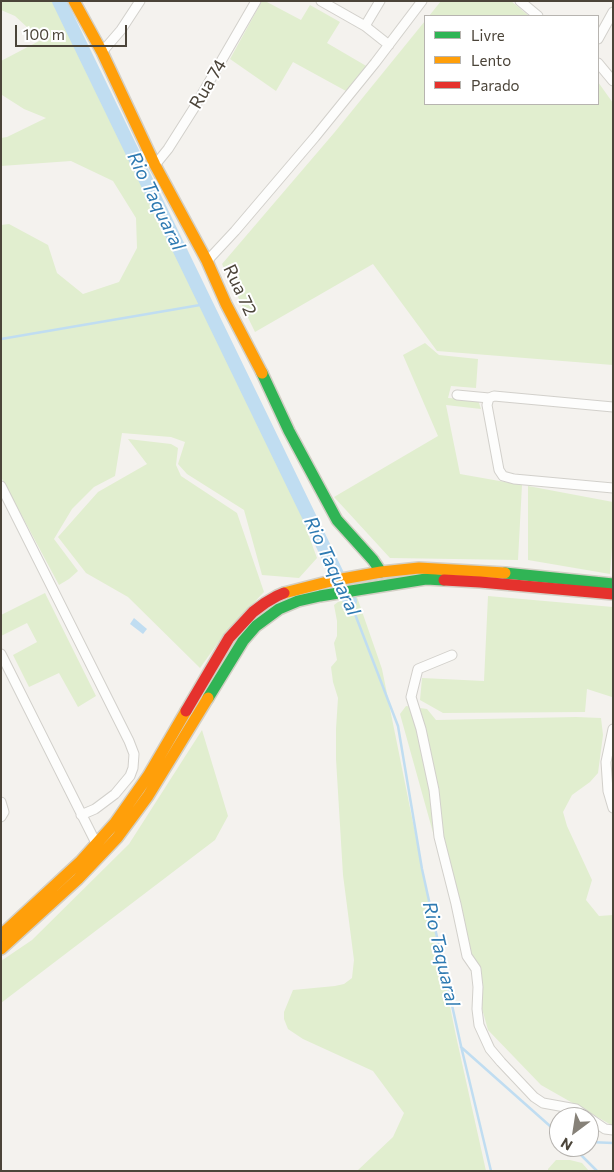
<!DOCTYPE html>
<html>
<head>
<meta charset="utf-8">
<style>
	body { margin:0 }
	#map { position:relative; width:614px; height:1172px; overflow:hidden; background:#f4f2ee; font-family:Commissioner,sans-serif }
	canvas { display:block }
	.frame { position:absolute; inset:0; border:2px solid #4b4439; pointer-events:none }
	.legend { position:absolute; left:424px; top:15px; width:175px; height:90px; box-sizing:border-box; background:#fff; border:1px solid #b7b4b0; margin:0; padding:6px 9px; list-style:none; font-size:15px; color:#4b4439 }
	.legend li { display:flex; align-items:center; gap:10px; height:25px }
	.legend b { width:25px; border:1px solid #b7b4b0 }
	.north { position:absolute; left:549px; top:1107px; width:50px; height:50px; box-sizing:border-box; background:#fff; border:1px solid #b7b4b0; border-radius:50%; rotate:211deg; font-size:14px; font-weight:700; line-height:20px; text-align:center; color:#4b4439 }
	.north::after { content:''; display:block; margin:auto; width:18px; height:22px; background:#868178; clip-path:polygon(50% 0,100% 100%,50% 72%,0 100%) }
	.scale { position:absolute; left:15px; top:25px; width:112px; height:22px; box-sizing:border-box; border:2px solid #4b4439; border-top:0; padding-left:6px; font-size:15px; line-height:18px; white-space:nowrap; color:#4b4439; -webkit-text-stroke:4px #fff; paint-order:stroke }
</style>
</head>
<body>
<div id="map">
<canvas width="614" height="1172"></canvas>
<div class="frame"></div>
<ul class="legend">
<li><b style="height:6px;background:#30b455"></b>Livre</li>
<li><b style="height:6px;background:#ff9f0a"></b>Lento</li>
<li><b style="height:6px;background:#e5322d"></b>Parado</li>
</ul>
<div class="north">N</div>
<div class="scale">100 m</div>
</div>
<script>
const c = document.querySelector('canvas').getContext('2d');
c.lineJoin = 'round';
function paint(path, color) {
  c.fillStyle = color;
  c.fill(path, 'evenodd');
}
function toPath(rows) {
  const path = new Path2D();
  for (const r of rows) {
    path.moveTo(r[0], r[1]);
    for (let i = 2; i < r.length; i += 2) path.lineTo(r[i], r[i + 1]);
  }
  return path;
}
function stroke(path, color, width, dash) {
  c.strokeStyle = color;
  c.lineWidth = width;
  c.lineCap = dash ? 'butt' : 'round';
  c.setLineDash(dash || []);
  c.stroke(path);
}
function label(font, color, halo, rows, align = 'center') {
  c.font = font + ' Commissioner,sans-serif';
  c.lineWidth = 4;
  c.setLineDash([]);
  c.textBaseline = 'middle';
  c.strokeStyle = halo;
  c.fillStyle = color;
  for (const [text, x, y, turn = 0] of rows) {
    c.save();
    c.translate(x, y);
    c.rotate((+turn || 0) * Math.PI / 180);
    c.textAlign = isNaN(turn) ? turn : align;
    if (halo) c.strokeText(text, 0, 0);
    c.fillText(text, 0, 0);
    c.restore();
  }
}
paint(toPath([
	[1,1,53,1,190,266,218,324,249,403,288,479,317,558,299,578,262,575,244,510,187,474,178,464,185,442,171,437,122,433,115,476,94,487,72,509,54,539,78,571,69,579,59,585,1,477,1,225,9,224,48,245,57,273,83,294,119,282,137,248,136,218,113,181,71,161,1,166,1,138,7,137,46,118,24,109,2,95,1,89,1,61,41,40,15,16,1,10],
	[262,1,265,1,301,20,310,5,340,22,327,43,368,67,346,91,293,62,276,91,230,59],
	[441,1,511,1,529,16,429,16],
	[425,21,425,104,598,104,598,82,613,103,613,365,437,351,373,264,255,332,222,264,334,133],
	[425,343,439,355,478,359,476,388,451,386,448,398,478,400,481,409,446,405,460,474,522,485,518,560,390,558,334,497,438,436,403,355],
	[128,439,171,444,178,448,176,465,181,476,237,513,264,592,225,633,200,668,128,597,86,573,58,537,98,492,147,464],
	[528,486,613,502,613,534,610,574,528,560],
	[45,593,96,696,78,707,59,673,29,687,13,655,37,642,27,623,1,636,1,615],
	[488,596,613,607,612,697,587,689,585,712,443,713,420,700,422,678,484,681],
	[357,597,382,669,456,1036,486,1171,357,1171,393,1137,404,1113,373,1071,303,1039,288,1029,284,1019,284,1012,293,990,335,986,344,984,352,978,354,960,343,875,336,759,336,729,338,698,333,682,331,667,337,660,334,643,337,636,337,621,334,605,338,602],
	[406,706,427,709,436,720,576,717,601,718,603,735,598,773,590,782,572,795,563,812,567,826,592,880,586,900,599,916,613,915,613,1126,541,1085,488,1030,400,714],
	[202,730,228,816,215,840,1,1003,1,961,32,940,129,844],
	[556,1160,570,1160,582,1163,589,1171,548,1171,548,1169]
]), '#e1eecf');
paint(toPath([
	[134,618,147,629,143,634,130,624]
]), '#c0ddf1');
stroke(toPath([
	[1,339,206,304],
	[350,601,398,726,422,869,461,1046,491,1171],
	[461,1047,559,1134],
	[589,1142,613,1143],
	[573,1147,597,1171]
]), '#c0ddf1', 2.5);
stroke(toPath([
	[59,1,350,601]
]), '#c0ddf1', 14);
const street = toPath([
	[321,1,365,26,389,45],
	[520,1,538,16],
	[365,26,380,1],
	[598,39,613,12],
	[102,52,121,30,140,1],
	[598,63,613,81],
	[155,165,168,149,194,108,256,1],
	[207,261,235,231,315,137,375,63,422,1],
	[457,395,489,398],
	[613,407,494,396,489,398,487,405,499,470,503,476,514,479,613,488],
	[1,486,129,741,134,754,133,768,130,776,115,794,95,809,81,815],
	[1,654,97,845],
	[452,655,418,669,411,697,421,729,434,790,439,837,456,904,467,956,476,969,478,987,477,1009,479,1025,490,1049,501,1062,534,1097,543,1103,576,1109,605,1129,613,1130],
	[613,729,606,762,608,791,613,808],
	[1,802,4,812,1,817]
]);
const fast = toPath([
	[262,373,289,431,337,520,373,560,381,572],
	[505,573,613,584],
	[208,698,243,641,256,626,279,609,298,601,320,596,426,579,444,580]
]);
const slow = toPath([
	[74,1,102,52,155,165,207,261,226,304,262,373],
	[284,593,331,581,381,572,419,568,505,573],
	[1,935,81,861,115,823,148,776,186,711],
	[1,949,78,879,117,838,148,796,208,698]
]);
const jam = toPath([
	[444,580,480,582,613,594],
	[186,711,229,638,253,612,265,603,277,596,284,593]
]);
stroke(street, '#d2d0cb', 11);
stroke(fast, '#d3cfc5', 14);
stroke(slow, '#d3cfc5', 14);
stroke(jam, '#d3cfc5', 14);
stroke(street, '#fdfdfc', 9);
stroke(fast, '#30b455', 11);
stroke(slow, '#ff9f0a', 11);
stroke(jam, '#e5322d', 11);
label('18px', '#4b4439', '#fff', [
	["Rua 74",208,84,-59],
	["Rua 72",240,290,65]
]);
label('italic 19px', '#2e7ab2', '#fff', [
	["Rio Taquaral",156,201,64],
	["Rio Taquaral",332,566,65],
	["Rio Taquaral",441,954,77]
]);
</script>
</body>
</html>
